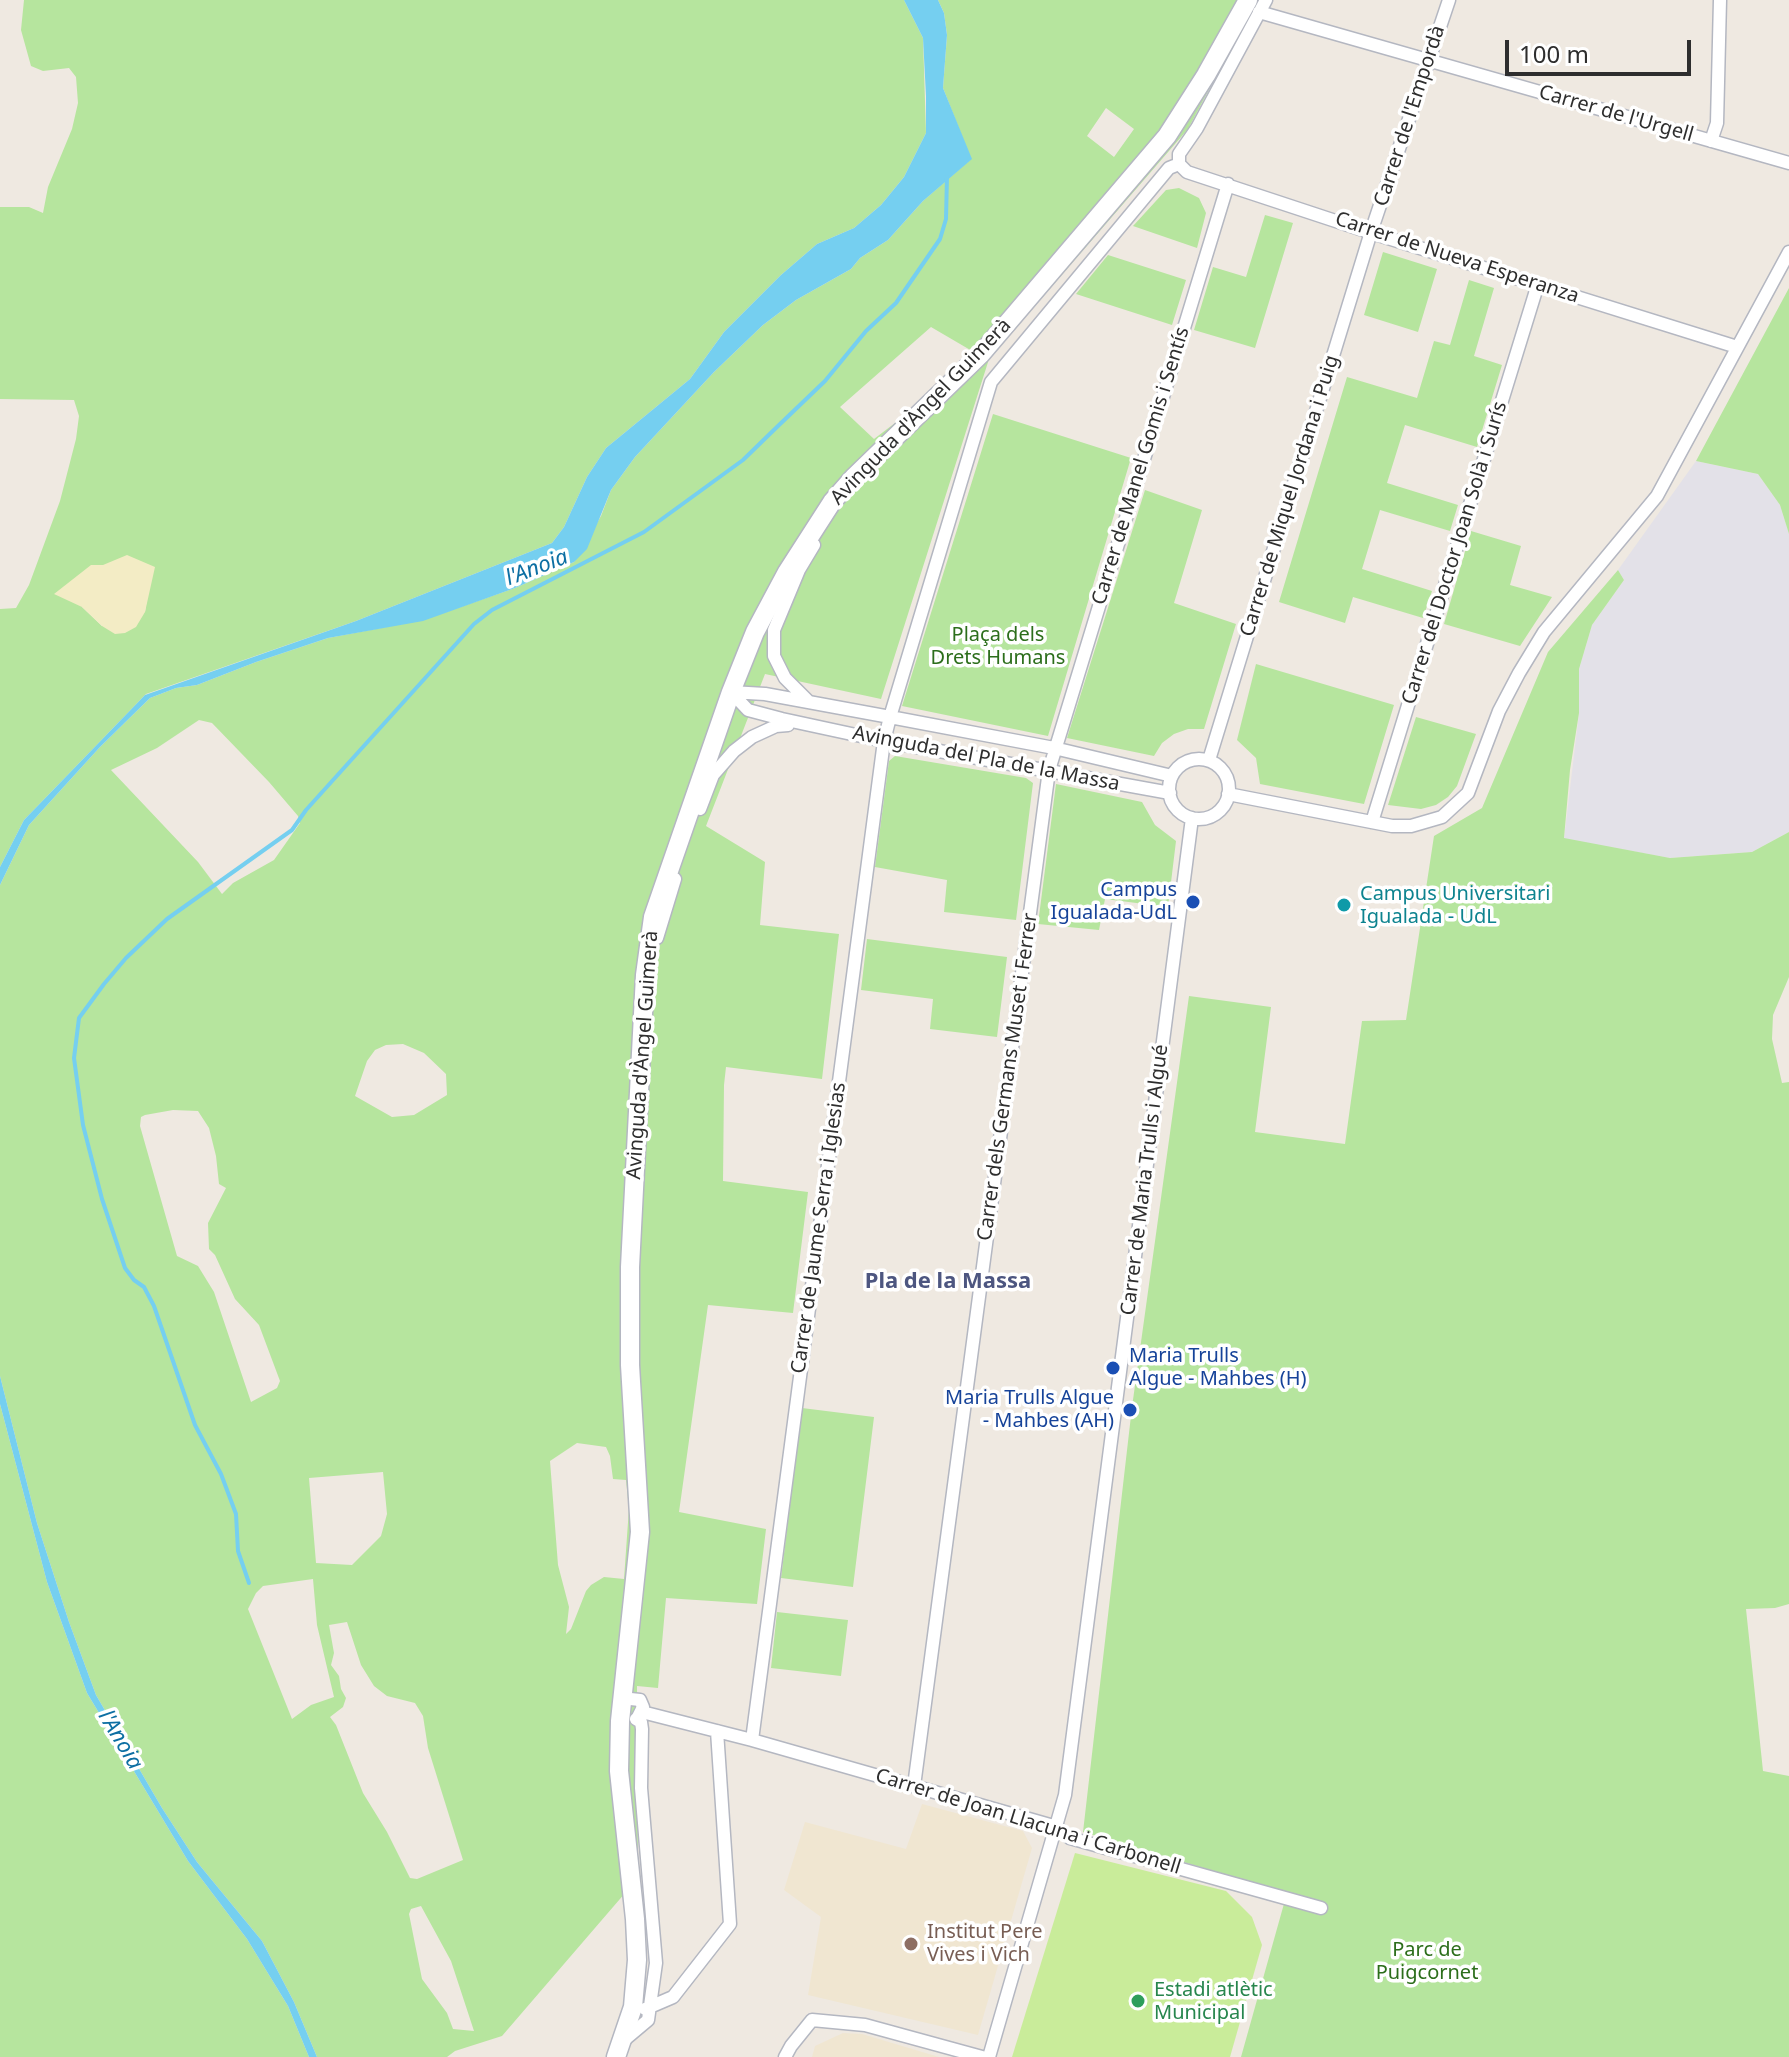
<!DOCTYPE html>
<html>
<head>
<meta charset="utf-8">
<style>
	body { margin:0 }
	#map { position:relative; width:1789px; height:2057px; overflow:hidden; background:#efe9e1; font-family:"Noto Sans",sans-serif }
	canvas { display:block }
	.scale { position:absolute; left:1505px; top:40px; width:186px; height:36px; box-sizing:border-box; border:4px solid #2e2e2e; border-top:0; padding-left:10px; font-size:24px; line-height:28px; white-space:nowrap; color:#2e2e2e; -webkit-text-stroke:6px #fff; paint-order:stroke }
</style>
</head>
<body>
<div id="map">
<canvas width="1789" height="2057"></canvas>
<div class="scale">100 m</div>
</div>
<script>
const c = document.querySelector('canvas').getContext('2d');
c.lineJoin = 'round';
function paint(path, color) {
  c.fillStyle = color;
  c.fill(path, 'evenodd');
}
function toPath(rows) {
  const path = new Path2D();
  for (const r of rows) {
    if (r.length === 3) {
      path.moveTo(r[0] + r[2], r[1]);
      path.arc(r[0], r[1], r[2], 0, 2 * Math.PI);
      continue;
    }
    path.moveTo(r[0], r[1]);
    for (let i = 2; i < r.length; i += 2) path.lineTo(r[i], r[i + 1]);
  }
  return path;
}
function stroke(path, color, width, dash) {
  c.strokeStyle = color;
  c.lineWidth = width;
  c.lineCap = dash ? 'butt' : 'round';
  c.setLineDash(dash || []);
  c.stroke(path);
}
function label(font, color, halo, rows, align = 'center') {
  c.font = font + ' "Noto Sans",sans-serif';
  c.lineWidth = 7;
  c.setLineDash([]);
  c.textBaseline = 'middle';
  c.strokeStyle = halo;
  c.fillStyle = color;
  for (const [text, x, y, turn = 0] of rows) {
    c.save();
    c.translate(x, y);
    c.rotate((+turn || 0) * Math.PI / 180);
    c.textAlign = isNaN(turn) ? turn : align;
    if (halo) c.strokeText(text, 0, 0);
    c.fillText(text, 0, 0);
    c.restore();
  }
}
paint(toPath([
	[1696,461,1758,474,1780,505,1789,534,1789,832,1752,852,1670,858,1564,839,1579,713,1579,669,1592,625,1624,580,1618,570]
]), '#e3e1e8');
paint(toPath([
	[922,1804,1023,1831,1032,1848,978,2035,808,1995,821,1917,784,1890,805,1822,906,1849],
	[843,2033,862,2034,939,2057,812,2057,815,2046]
]), '#f0e6d1');
paint(toPath([
	[24,0,904,0,923,38,926,133,904,177,881,205,854,228,817,244,781,275,724,332,690,379,606,448,587,477,564,527,552,543,356,621,146,694,24,820,0,867,0,609,16,608,29,585,60,501,76,439,79,416,74,400,0,399,0,207,29,207,43,213,48,187,72,129,78,103,76,77,69,68,43,71,31,66,21,30],
	[147,598,145,612,102,626,82,607],
	[938,0,1257,0,1188,129,989,359,881,699,765,674,706,826,765,862,760,925,839,934,822,1079,726,1067,724,1085,723,1181,808,1192,793,1313,708,1305,679,1512,766,1529,757,1604,666,1598,658,1688,637,1686,638,1878,502,2036,455,2051,447,2057,317,2057,294,2002,262,1941,197,1862,162,1808,96,1695,69,1622,37,1523,0,1376,0,885,29,825,100,747,150,698,176,688,197,685,256,662,328,638,423,620,515,588,574,562,601,516,611,490,635,457,714,372,763,325,796,300,851,269,860,258,888,240,923,201,971,159,943,88,947,35,944,13],
	[1106,108,1134,129,1114,157,1087,136],
	[931,327,972,351,916,407,874,439,840,407],
	[199,720,212,723,269,782,298,816,300,823,274,860,233,883,222,894,198,862,111,770,157,748],
	[403,1044,424,1053,446,1074,447,1095,414,1115,392,1117,355,1096,367,1061,375,1050,386,1045],
	[173,1110,198,1111,209,1128,216,1156,219,1184,226,1188,208,1223,209,1249,215,1255,235,1299,259,1325,280,1381,277,1388,251,1402,214,1292,198,1266,177,1256,140,1126,141,1117,145,1115],
	[577,1443,606,1447,610,1456,613,1479,626,1480,629,1508,624,1579,604,1577,591,1585,586,1591,571,1629,566,1634,569,1607,558,1565,550,1461],
	[383,1472,387,1514,381,1536,352,1565,316,1563,309,1478],
	[313,1579,317,1625,334,1697,311,1705,292,1719,248,1609,256,1593,263,1586],
	[347,1622,361,1665,374,1686,387,1696,415,1703,423,1716,428,1748,463,1860,417,1879,410,1878,387,1832,363,1793,336,1725,330,1717,343,1707,346,1698,341,1689,339,1676,331,1665,334,1653,329,1625],
	[421,1906,451,1961,474,2031,453,2029,447,2013,422,1979,409,1914,411,1909],
	[1179,188,1199,198,1206,213,1197,248,1133,226,1166,190],
	[1265,215,1293,223,1255,348,1194,330,1213,267,1246,277],
	[1383,252,1437,269,1418,332,1364,315],
	[1108,255,1186,280,1172,325,1076,294],
	[1469,280,1494,288,1474,356,1502,365,1477,447,1405,425,1387,483,1458,505,1450,531,1380,510,1362,569,1432,591,1423,618,1353,597,1345,623,1279,602,1347,377,1417,398,1434,341,1450,345],
	[1789,288,1789,534,1780,505,1758,474,1696,461],
	[993,414,1131,458,1048,736,902,706],
	[1145,490,1202,510,1174,603,1236,624,1204,729,1188,729,1174,734,1162,743,1154,756,1067,738],
	[1471,531,1521,546,1510,585,1552,597,1520,646,1444,624],
	[1618,570,1624,580,1592,625,1579,669,1579,713,1570,770,1564,838,1670,858,1752,852,1789,832,1789,977,1773,1015,1772,1039,1782,1083,1789,1082,1789,1604,1775,1608,1746,1609,1763,1771,1789,1776,1789,2057,1241,2057,1287,1893,1083,1832,1132,1407,1189,996,1271,1007,1255,1132,1345,1144,1362,1021,1406,1020,1434,836,1482,808,1548,652],
	[1256,664,1394,705,1364,804,1260,784,1256,758,1237,740],
	[1416,717,1476,734,1457,786,1448,797,1436,805,1421,809,1388,805],
	[895,756,1026,778,1033,783,1016,920,944,912,947,880,875,867,889,761],
	[1056,784,1142,802,1155,825,1176,841,1168,907,1105,899,1099,930,1038,924],
	[867,939,1007,957,997,1037,930,1029,933,999,861,990],
	[0,1404,47,1582,87,1693,188,1861,247,1939,288,2006,309,2057,0,2057],
	[802,1408,874,1417,853,1587,781,1578],
	[777,1612,848,1620,841,1676,771,1668]
]), '#b6e59e');
paint(toPath([
	[127,555,155,567,145,612,136,627,125,633,115,634,102,626,82,607,54,594,91,565,103,565]
]), '#f3ecc5');
paint(toPath([
	[1075,1853,1226,1891,1252,1917,1262,1945,1230,2057,1012,2057]
]), '#c9ec9a');
paint(toPath([
	[904,0,938,0,944,13,947,35,943,88,972,159,923,201,888,240,860,258,851,269,796,300,763,325,714,372,635,457,611,490,587,549,574,562,515,588,423,621,328,638,256,662,197,685,176,688,150,698,100,747,29,825,0,885,0,867,24,820,145,695,356,621,552,543,564,527,587,477,606,448,690,379,724,332,781,275,817,244,854,228,881,205,904,177,926,133,926,96,923,38],
	[0,1376,37,1523,69,1622,96,1695,162,1808,197,1862,262,1941,294,2002,317,2057,309,2057,288,2006,247,1939,188,1861,87,1693,47,1582,0,1404]
]), '#75cff0');
stroke(toPath([
	[249,1583,238,1551,236,1514,221,1474,195,1425,154,1306,144,1287,134,1280,125,1268,102,1199,83,1125,74,1058,79,1018,104,984,126,958,167,919,292,830,306,810,474,624,492,610,644,532,743,460,778,426,825,381,866,331,896,303,940,239,946,219,947,176]
]), '#75cff0', 4);
const street = toPath([
	[1259,12,1789,163],
	[1711,141,1717,123,1720,0],
	[1179,164,1187,172,1378,235,1737,347],
	[1179,164,1179,154,1197,128,1266,0],
	[731,692,748,710,782,719,884,741,1170,793],
	[731,692,765,694,890,717,1054,748,1172,776],
	[808,701,785,678,774,656,774,630,799,570,814,545],
	[1199,789,30],
	[1209,760,1371,232,1449,0],
	[1228,794,1392,826,1411,826,1442,817,1468,793,1499,711,1519,673,1544,632,1657,496,1789,252],
	[700,809,713,775,734,751,752,737,776,726,788,725],
	[1372,822,1538,284],
	[657,938,675,879],
	[621,1698,640,1700,643,1707,638,1717],
	[642,1712,752,1740,1057,1827,1070,1838,1321,1908],
	[752,1740,884,741,890,717,991,382,1169,168,1179,164],
	[914,1786,1049,770,1228,184],
	[645,2009,673,1997,730,1924,717,1731],
	[623,2041,648,2020,656,1963,641,1788,642,1729,641,1722,636,1719],
	[785,2057,791,2046,812,2020,865,2025,982,2057],
	[989,2057,1065,1795,1192,818]
]);
const secondary = toPath([
	[616,2057,633,2007,637,1960,635,1919,619,1771,620,1721,640,1532,630,1365,630,1267,645,975,653,917,731,692,755,632,787,572,832,502,854,477,981,354,1167,136,1206,75,1248,0]
]);
stroke(street, '#b4b7c1', 15);
stroke(secondary, '#b4b7c1', 21);
stroke(street, '#fff', 12);
stroke(secondary, '#fff', 18);
for (const [x, y, r, color] of [
	[1193,902,8,"#1a4fb4"],
	[1344,905,8,"#0f9aa8"],
	[1113,1368,8,"#1a4fb4"],
	[1130,1410,8,"#1a4fb4"],
	[911,1944,8,"#8d6e63"],
	[1138,2001,8,"#2e9e5b"]
]) {
  const dot = new Path2D();
  dot.arc(x, y, r, 0, 2 * Math.PI);
  c.fillStyle = color;
  c.fill(dot);
  stroke(dot, '#fff', 3);
}
label('20px', '#2e2e2e', '#fff', [
	["Carrer de l'Urgell",1616,114,16],
	["Carrer de l'Empordà",1410,116,-72],
	["Carrer de Nueva Esperanza",1457,258,18],
	["Avinguda d'Àngel Guimerà",921,412,-46],
	["Carrer de Manel Gomis i Sentís",1141,466,-73],
	["Carrer de Miquel Jordana i Puig",1290,496,-73],
	["Carrer del Doctor Joan Solà i Surís",1455,553,-73],
	["Avinguda del Pla de la Massa",986,759,11],
	["Avinguda d'Àngel Guimerà",643,1055,-86],
	["Carrer dels Germans Muset i Ferrer",1008,1077,-82],
	["Carrer de Maria Trulls i Algué",1145,1180,-83],
	["Carrer de Jaume Serra i Iglesias",819,1228,-82],
	["Carrer de Joan Llacuna i Carbonell",1028,1822,17]
]);
label('20px', '#2c6e1b', '#fff', [
	["Plaça dels",998,635],
	["Drets Humans",998,658],
	["Parc de",1427,1950],
	["Puigcornet",1427,1973]
]);
label('20px', '#164399', '#fff', [
	["Campus",1177,890],
	["Igualada-UdL",1177,913],
	["Maria Trulls",1129,1356,"left"],
	["Algue - Mahbes (H)",1129,1379,"left"],
	["Maria Trulls Algue",1114,1398],
	["- Mahbes (AH)",1114,1421]
], 'right');
label('20px', '#0d838f', '#fff', [
	["Campus Universitari",1360,894],
	["Igualada - UdL",1360,917]
], 'left');
label('20px', '#785e54', '#fff', [
	["Institut Pere",927,1932],
	["Vives i Vich",927,1955]
], 'left');
label('20px', '#27864d', '#fff', [
	["Estadi atlètic",1154,1990],
	["Municipal",1154,2013]
], 'left');
label('italic 22px', '#0d6fa3', '#fff', [
	["l'Anoia",537,568,-21],
	["l'Anoia",120,1740,59]
]);
label('bold 22px', '#4d5680', '#fff', [
	["Pla de la Massa",948,1282]
]);
</script>
</body>
</html>
